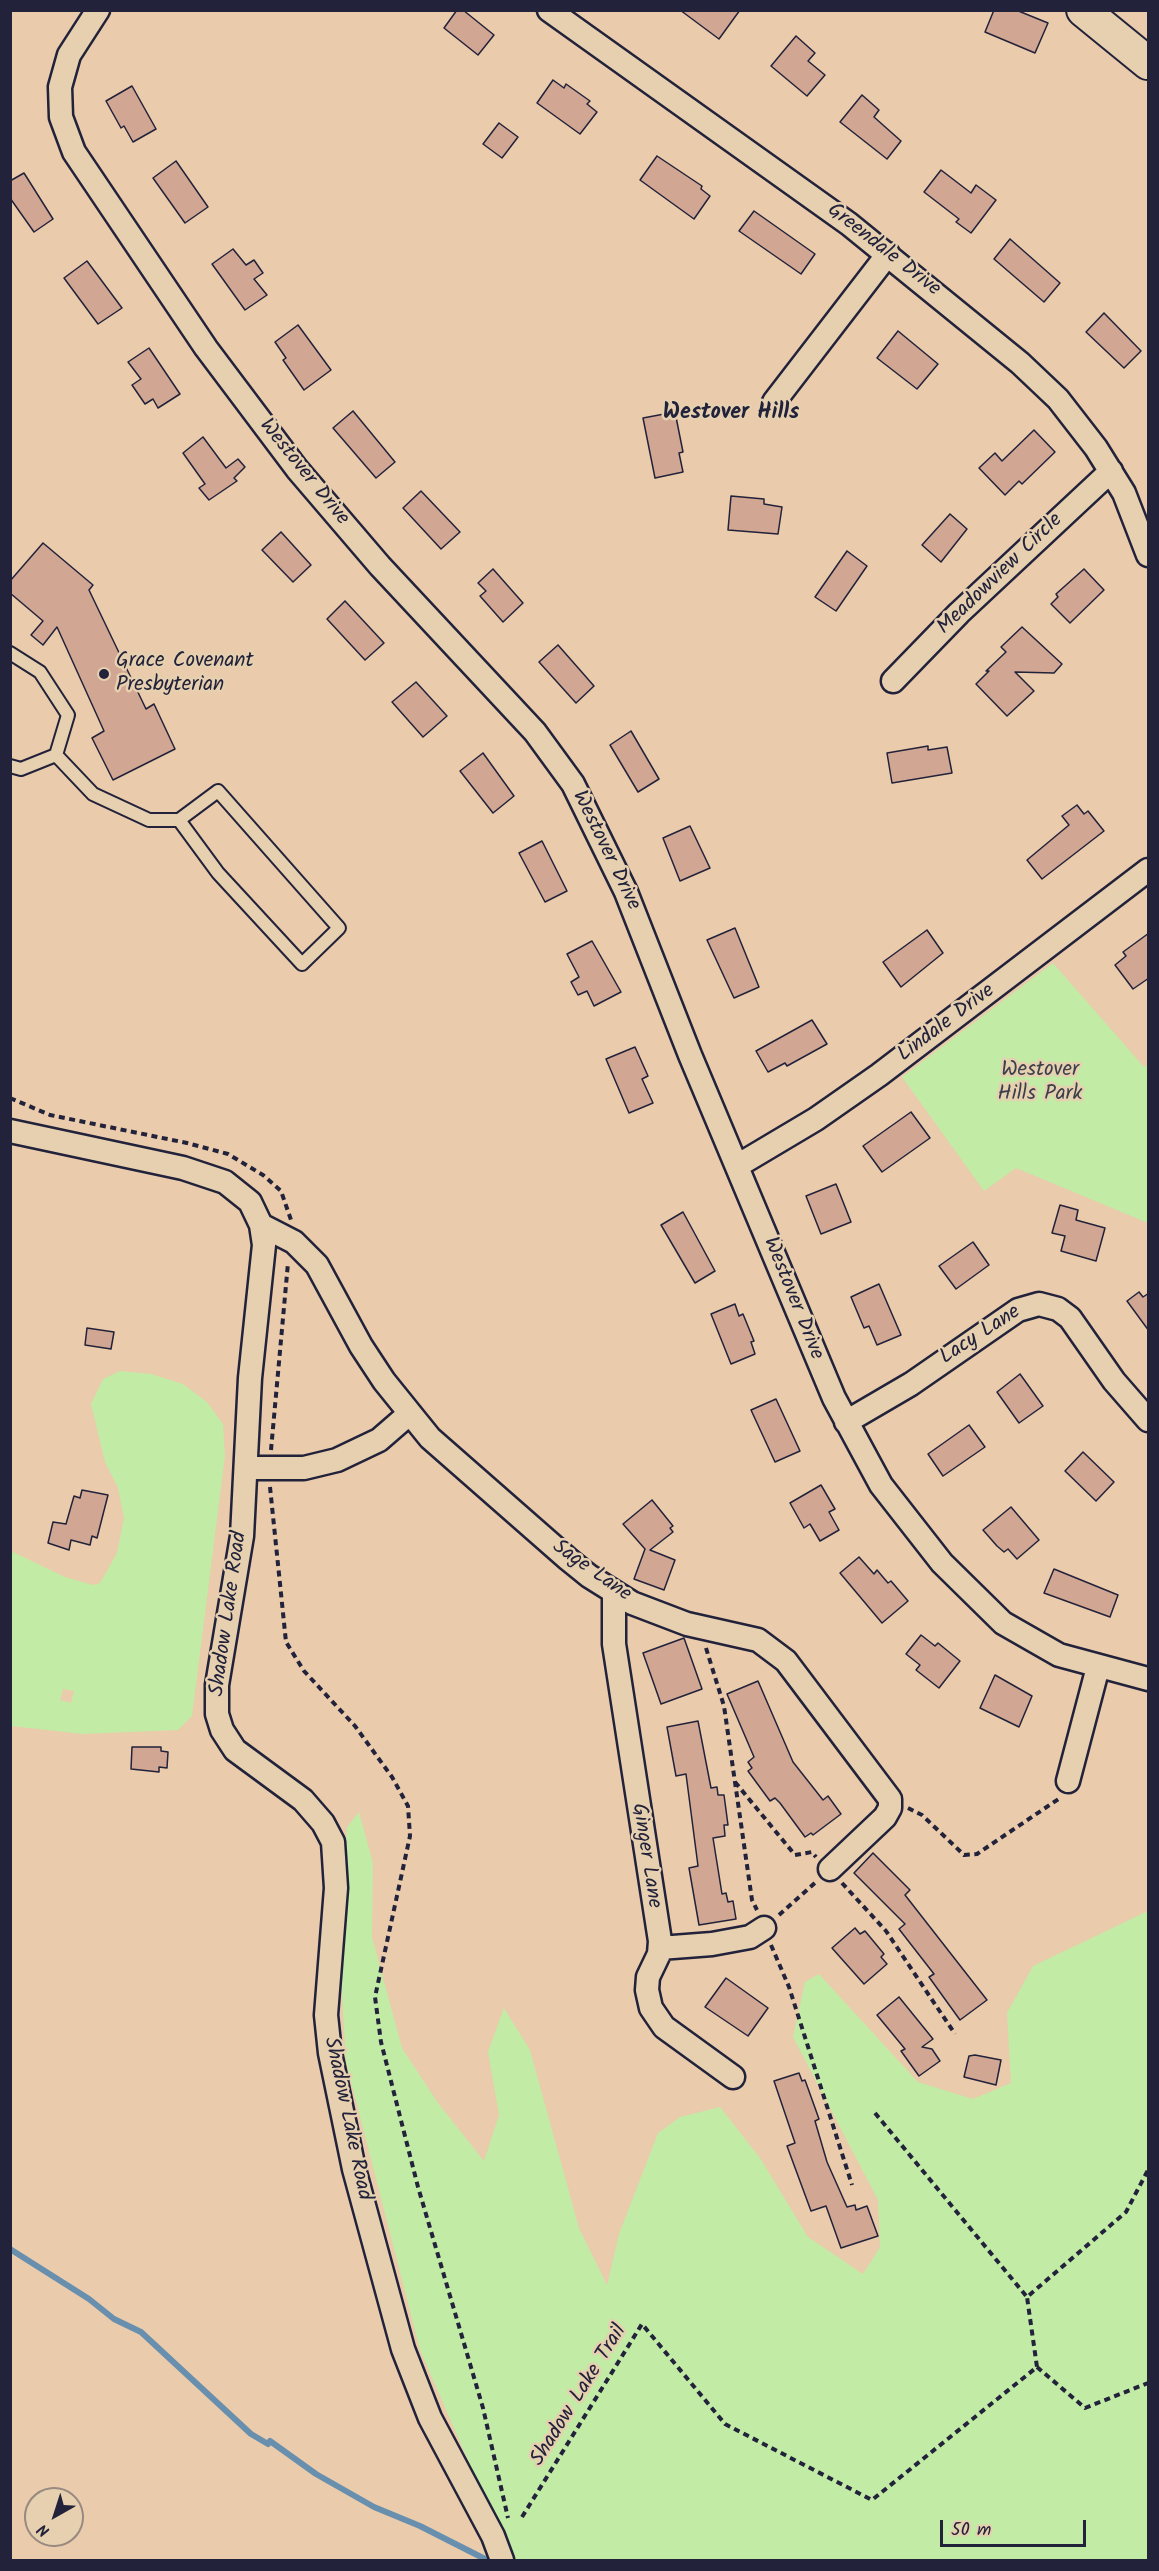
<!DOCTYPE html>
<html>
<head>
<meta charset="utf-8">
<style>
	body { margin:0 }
	#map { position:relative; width:1159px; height:2571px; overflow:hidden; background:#eacbab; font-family:Kalam,sans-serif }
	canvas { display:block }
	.frame { position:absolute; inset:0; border:12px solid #22223b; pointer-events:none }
	.north { position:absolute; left:24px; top:2487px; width:60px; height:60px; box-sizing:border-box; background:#e6d0af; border:2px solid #988a81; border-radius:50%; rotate:219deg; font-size:16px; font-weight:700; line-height:24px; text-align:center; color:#22223b }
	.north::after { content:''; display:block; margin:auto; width:21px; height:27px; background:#22223b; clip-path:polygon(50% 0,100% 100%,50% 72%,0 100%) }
	.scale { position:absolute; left:940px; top:2520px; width:146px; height:27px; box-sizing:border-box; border:3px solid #22223b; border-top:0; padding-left:8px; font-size:18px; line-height:21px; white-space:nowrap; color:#22223b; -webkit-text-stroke:4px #e6d0af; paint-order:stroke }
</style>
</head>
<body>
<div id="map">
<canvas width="1159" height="2571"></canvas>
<div class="frame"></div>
<div class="north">N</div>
<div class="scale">50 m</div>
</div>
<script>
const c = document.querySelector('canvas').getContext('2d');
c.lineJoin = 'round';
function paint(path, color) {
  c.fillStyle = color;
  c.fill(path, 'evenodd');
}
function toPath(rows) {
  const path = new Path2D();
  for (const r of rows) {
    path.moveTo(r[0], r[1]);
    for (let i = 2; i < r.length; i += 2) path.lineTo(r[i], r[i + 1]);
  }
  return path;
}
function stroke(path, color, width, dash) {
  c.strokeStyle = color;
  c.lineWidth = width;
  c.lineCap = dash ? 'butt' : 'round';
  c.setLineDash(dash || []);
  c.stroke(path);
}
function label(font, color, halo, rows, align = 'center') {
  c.font = font + ' Kalam,sans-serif';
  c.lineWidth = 5;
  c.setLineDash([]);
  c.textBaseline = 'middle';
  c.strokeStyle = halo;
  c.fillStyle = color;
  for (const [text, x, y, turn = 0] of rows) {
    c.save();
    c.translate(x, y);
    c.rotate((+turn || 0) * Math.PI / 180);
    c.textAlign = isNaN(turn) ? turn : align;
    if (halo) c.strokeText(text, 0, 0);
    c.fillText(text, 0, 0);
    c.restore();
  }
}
paint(toPath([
	[1053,963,1144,1067,1148,1064,1148,1223,1016,1168,984,1191,902,1077],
	[120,1371,151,1374,183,1384,207,1402,223,1424,225,1456,192,1716,178,1730,83,1734,11,1726,11,1551,65,1577,93,1585,100,1583,117,1553,124,1518,118,1488,105,1462,91,1404,103,1379],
	[63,1689,74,1691,71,1703,60,1700],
	[359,1812,373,1863,372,1937,402,2048,438,2103,484,2161,499,2115,488,2052,504,2008,530,2050,579,2228,607,2285,619,2234,658,2133,680,2117,720,2107,760,2158,808,2237,863,2274,880,2247,878,2200,793,2037,805,1982,819,1974,918,2082,973,2099,1011,2083,1007,2013,1033,1966,1148,1911,1148,2560,506,2560,481,2490,420,2350,346,2062,341,1977,343,1880,347,1827]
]), '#c2eba6');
stroke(toPath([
	[10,2249,89,2299,114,2319,141,2332,251,2434,268,2444,270,2441,316,2474,374,2507,420,2526,487,2560]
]), '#688fad', 6);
const building = toPath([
	[457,10,463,10,494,35,478,55,444,28,457,10],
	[680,10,740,10,719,39,680,10],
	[994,10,1016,10,1048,23,1035,53,985,32,994,10],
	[796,36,815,53,808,61,825,75,807,96,771,66,796,36],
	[553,80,564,88,566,84,590,101,587,104,597,112,580,134,537,103,553,80],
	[132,86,156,129,133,142,124,126,121,128,106,101,132,86],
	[862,95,879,110,874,117,901,141,887,159,840,122,862,95],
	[499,123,518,137,502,158,483,144,499,123],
	[657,156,702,186,701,189,710,196,694,219,640,180,657,156],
	[176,161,208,207,185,223,153,178,176,161],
	[941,170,971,193,976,185,996,200,971,233,956,222,959,219,924,192,941,170],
	[24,173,53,219,34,232,10,198,10,181,24,173],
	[754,211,815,254,801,274,739,231,754,211],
	[1010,239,1060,283,1044,302,994,259,1010,239],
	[233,249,246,265,254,260,263,273,254,279,267,295,245,310,212,264,233,249],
	[87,261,122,308,98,324,64,278,87,261],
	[1104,313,1141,351,1124,368,1086,332,1104,313],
	[298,325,331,370,304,390,283,360,286,358,275,342,298,325],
	[898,331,938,364,917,389,877,358,898,331],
	[149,348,180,394,158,408,153,399,145,404,132,385,141,379,128,362,149,348],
	[353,411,395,462,376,478,333,428,353,411],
	[675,412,683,452,679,453,683,472,655,478,643,418,675,412],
	[1034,430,1055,452,1022,484,1019,481,1005,495,979,468,995,453,1002,461,1034,430],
	[203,437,226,468,238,459,245,467,234,478,237,481,209,500,199,488,205,484,183,453,203,437],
	[421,491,460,532,441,549,403,508,421,491],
	[731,496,764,499,764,504,782,507,778,534,728,530,731,496],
	[950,514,967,529,941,562,922,545,950,514],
	[281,532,311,565,293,582,262,550,281,532],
	[43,543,93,585,89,590,146,709,154,704,175,749,113,780,92,738,104,731,57,627,43,645,31,635,43,621,10,593,10,581,43,543],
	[847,551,867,566,836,611,815,597,847,551],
	[493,569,523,603,503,622,480,596,486,591,478,583,493,569],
	[1084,569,1104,590,1070,623,1051,604,1058,597,1056,594,1084,569],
	[345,601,384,643,365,660,327,619,345,601],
	[1022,627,1062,664,1054,673,1015,672,1034,691,1007,716,976,684,989,671,986,671,1006,652,1001,647,1022,627],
	[558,645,594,686,576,703,539,662,558,645],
	[416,682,447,716,423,737,392,702,416,682],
	[631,731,659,779,638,792,610,745,631,731],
	[928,746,928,750,947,747,952,773,892,783,887,753,928,746],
	[483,753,514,796,493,813,460,771,483,753],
	[1077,805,1084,814,1088,811,1104,831,1042,879,1027,860,1069,825,1062,816,1077,805],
	[690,826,710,868,680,881,663,838,690,826],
	[542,841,567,891,545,902,519,853,542,841],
	[735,928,759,987,734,998,707,940,735,928],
	[927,930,943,953,901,987,883,962,927,930],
	[1149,933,1149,978,1133,989,1115,965,1126,956,1123,952,1149,933],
	[592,941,621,992,594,1006,587,991,578,995,571,982,579,977,567,954,592,941],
	[812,1020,827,1044,787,1066,785,1063,768,1072,756,1051,812,1020],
	[635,1047,648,1076,642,1079,653,1103,629,1113,606,1059,635,1047],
	[911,1112,930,1138,882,1172,863,1146,911,1112],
	[836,1184,851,1222,821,1234,806,1196,836,1184],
	[1060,1205,1078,1210,1076,1220,1105,1228,1096,1261,1061,1251,1065,1236,1052,1233,1060,1205],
	[683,1212,715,1271,695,1283,661,1225,683,1212],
	[973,1242,989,1265,956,1289,939,1266,973,1242],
	[879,1284,901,1335,877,1345,869,1326,864,1328,851,1297,879,1284],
	[1139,1292,1143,1297,1149,1293,1149,1331,1127,1301,1139,1292],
	[735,1304,739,1316,743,1314,754,1341,751,1342,755,1354,731,1364,711,1314,735,1304],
	[87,1328,114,1332,111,1349,85,1345,87,1328],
	[1020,1374,1043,1406,1019,1423,997,1392,1020,1374],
	[776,1399,800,1451,775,1462,751,1410,776,1399],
	[969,1425,985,1447,943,1476,928,1454,969,1425],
	[1083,1452,1114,1482,1096,1501,1065,1471,1083,1452],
	[821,1485,835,1509,829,1512,839,1530,820,1541,810,1524,804,1528,790,1503,821,1485],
	[82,1490,108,1495,97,1538,92,1536,90,1545,71,1540,69,1550,48,1543,53,1522,66,1524,74,1496,80,1498,82,1490],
	[652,1500,673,1526,670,1528,673,1532,650,1550,675,1560,664,1590,634,1579,645,1549,623,1524,652,1500],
	[1011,1507,1039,1540,1017,1559,1008,1549,1004,1552,997,1546,983,1530,1011,1507],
	[859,1557,874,1574,877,1570,888,1583,891,1581,908,1601,882,1623,840,1573,859,1557],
	[1054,1569,1118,1595,1110,1617,1044,1593,1054,1569],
	[921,1635,935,1646,938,1643,960,1661,939,1688,916,1670,920,1665,906,1654,921,1635],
	[684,1638,702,1689,661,1704,643,1653,684,1638],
	[995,1675,1032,1696,1019,1727,980,1708,995,1675],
	[758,1681,793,1762,823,1800,828,1796,841,1814,813,1835,811,1833,805,1837,780,1803,775,1798,770,1801,748,1771,752,1768,748,1762,754,1757,727,1694,758,1681],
	[698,1721,711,1788,717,1787,718,1795,724,1795,728,1825,724,1825,725,1836,713,1838,722,1894,726,1893,728,1902,733,1901,736,1919,699,1925,689,1868,698,1866,686,1774,676,1776,667,1727,698,1721],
	[132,1747,161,1747,161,1751,168,1752,167,1768,159,1767,159,1772,131,1769,132,1747],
	[873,1853,910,1890,905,1895,987,2000,960,2020,929,1977,934,1974,899,1929,905,1924,854,1873,873,1853],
	[855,1928,860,1934,865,1931,884,1954,881,1957,887,1964,864,1984,832,1948,855,1928],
	[726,1978,768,2008,748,2036,705,2007,726,1978],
	[899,1997,933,2039,922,2047,932,2049,940,2061,919,2076,901,2051,905,2049,877,2015,899,1997],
	[975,2055,1001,2060,996,2085,964,2077,969,2056,975,2055],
	[799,2073,802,2081,805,2080,819,2119,815,2121,827,2162,847,2207,855,2205,856,2210,867,2206,878,2236,841,2248,826,2206,811,2211,787,2146,795,2143,774,2081,799,2073]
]);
paint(building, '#d1a692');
stroke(building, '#22223b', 1.5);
const lane = toPath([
	[10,653,40,672,68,715,56,755,21,769,10,766],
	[56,755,93,794,149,820,179,820,218,873,302,964,339,928,218,791,179,820]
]);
const street = toPath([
	[98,10,69,55,60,87,61,117,74,152,206,348,297,469,380,566,535,732,573,784,626,892,690,1055,834,1398,881,1485,942,1563,1003,1623,1059,1655,1148,1679],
	[549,10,849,224,1020,363,1058,399,1096,448,1124,493,1148,555],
	[774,402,888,254],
	[893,681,959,613,1111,471],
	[10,1131,183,1168,225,1182,250,1202,261,1225,264,1245,250,1378,242,1536,217,1685,217,1714,222,1730,235,1750,303,1800,323,1823,333,1842,336,1888,326,2015,330,2053,354,2169,403,2349,430,2418,493,2536,502,2560],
	[737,1166,816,1119,879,1075,1148,870],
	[261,1225,294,1242,317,1265,361,1346,384,1381,430,1438,568,1559,589,1576,632,1603,687,1624,758,1640,786,1661,890,1799,890,1808,885,1817,830,1869],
	[846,1422,911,1384,1018,1310,1039,1304,1058,1309,1070,1318,1114,1381,1148,1420],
	[246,1468,304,1468,337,1460,379,1440,409,1414],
	[614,1593,614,1644,660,1941,659,1954,648,1977,647,1990,651,2008,664,2027,733,2077],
	[1068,1781,1098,1667],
	[660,1948,712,1944,750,1937,764,1928]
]);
const secondary = toPath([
	[1083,10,1148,63]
]);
stroke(lane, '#22223b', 16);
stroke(street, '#22223b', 27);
stroke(secondary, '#22223b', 36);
stroke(toPath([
	[10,1098,50,1115,187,1143,228,1154,263,1175,281,1191,291,1220],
	[271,1450,288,1263],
	[270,1487,286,1642,304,1671,355,1726,392,1777,408,1806,410,1836,375,1997,381,2042,418,2187,483,2408,508,2518],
	[706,1648,724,1706,752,1900,757,1910],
	[735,1782,795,1855,812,1852,816,1857],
	[908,1808,922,1815,964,1855,977,1854,1060,1798],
	[842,1883,886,1931,955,2034],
	[779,1915,816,1882],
	[771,1945,789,1987,852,2185],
	[875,2113,1027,2297,1126,2212,1148,2170],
	[1037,2367,1085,2408,1148,2383],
	[522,2517,642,2324,725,2424,872,2500,1037,2367,1027,2297]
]), '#22223b', 4, [6, 4.5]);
stroke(lane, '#e6d0af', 12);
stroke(street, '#e6d0af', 22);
stroke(secondary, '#e6d0af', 32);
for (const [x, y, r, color] of [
	[104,674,6,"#22223b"]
]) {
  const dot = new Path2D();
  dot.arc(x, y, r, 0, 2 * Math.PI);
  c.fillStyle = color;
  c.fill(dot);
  stroke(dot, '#e6d0af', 2);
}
label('21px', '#22223b', '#e6d0af', [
	["Greendale Drive",883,251,38],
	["Westover Drive",303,473,51],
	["Meadowview Circle",1001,575,-44],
	["Westover Drive",605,851,64],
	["Lindale Drive",947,1024,-37],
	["Westover Drive",792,1299,68],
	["Lacy Lane",981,1336,-33],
	["Sage Lane",591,1572,35],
	["Shadow Lake Road",230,1614,-82],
	["Ginger Lane",645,1856,81],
	["Shadow Lake Road",346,2119,78],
	["Shadow Lake Trail",580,2396,-58]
]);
label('21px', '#22223b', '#e6d0af', [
	["Grace Covenant",116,662],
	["Presbyterian",116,686]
], 'left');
label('21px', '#3a404b', '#e6d0af', [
	["Westover",1040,1071],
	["Hills Park",1040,1095]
]);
label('bold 22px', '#22223b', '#e6d0af', [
	["Westover Hills",731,414]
]);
</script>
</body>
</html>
